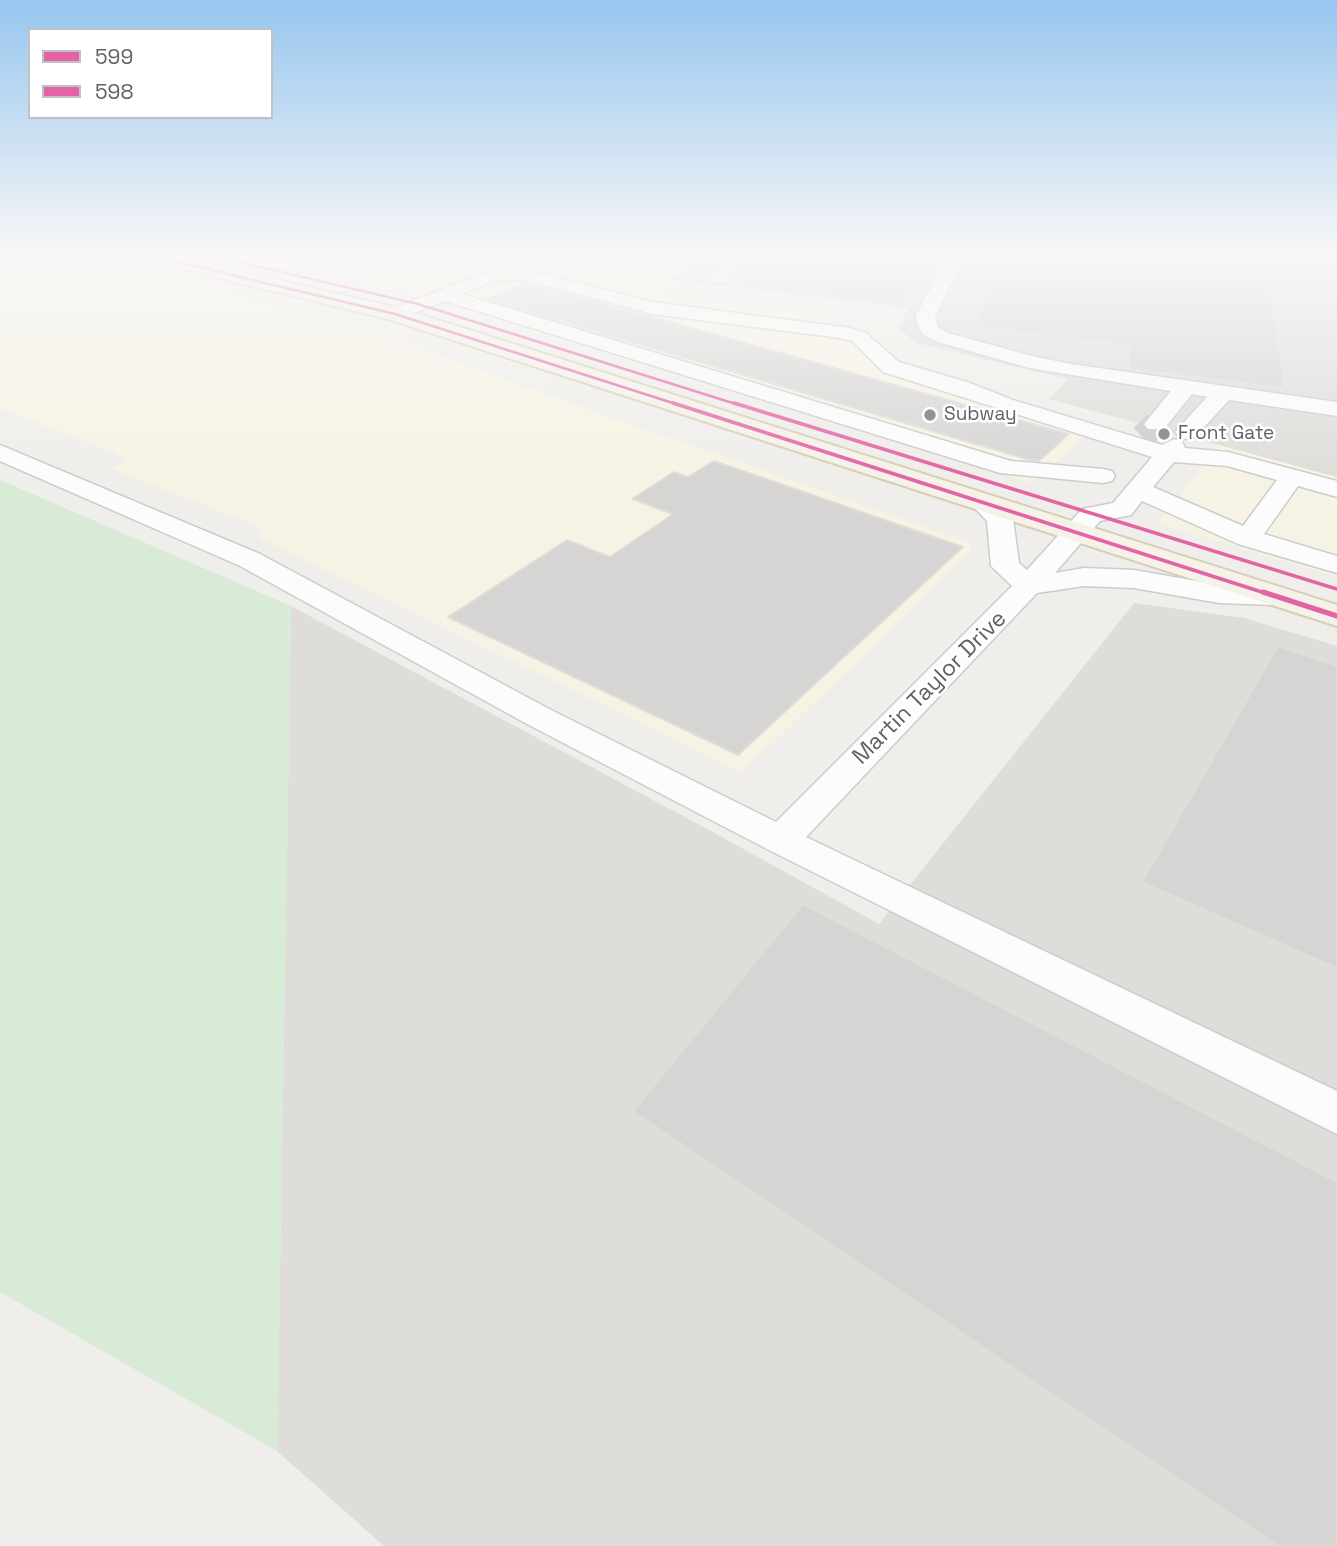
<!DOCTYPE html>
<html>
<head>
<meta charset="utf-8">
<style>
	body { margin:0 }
	#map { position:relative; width:1337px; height:1546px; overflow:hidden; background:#efeeea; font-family:"Space Grotesk",sans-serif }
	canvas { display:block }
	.legend { position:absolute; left:28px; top:28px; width:245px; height:91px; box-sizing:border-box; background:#fff; border:2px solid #bfc1c3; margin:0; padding:9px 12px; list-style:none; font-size:21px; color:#5f6368 }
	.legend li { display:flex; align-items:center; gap:14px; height:35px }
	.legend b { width:35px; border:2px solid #bfc1c3 }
</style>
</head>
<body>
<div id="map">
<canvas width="1337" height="1546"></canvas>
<ul class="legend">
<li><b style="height:9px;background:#e463a4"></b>599</li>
<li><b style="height:9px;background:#e463a4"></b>598</li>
</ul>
</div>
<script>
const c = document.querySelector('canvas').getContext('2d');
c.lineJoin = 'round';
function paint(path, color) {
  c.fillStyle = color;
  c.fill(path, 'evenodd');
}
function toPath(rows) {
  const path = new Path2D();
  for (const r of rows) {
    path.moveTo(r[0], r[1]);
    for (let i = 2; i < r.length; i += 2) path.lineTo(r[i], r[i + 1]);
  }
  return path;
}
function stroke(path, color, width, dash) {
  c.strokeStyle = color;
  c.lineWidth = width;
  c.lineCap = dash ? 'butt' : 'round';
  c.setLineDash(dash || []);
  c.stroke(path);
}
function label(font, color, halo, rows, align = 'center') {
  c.font = font + ' "Space Grotesk",sans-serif';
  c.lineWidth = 5;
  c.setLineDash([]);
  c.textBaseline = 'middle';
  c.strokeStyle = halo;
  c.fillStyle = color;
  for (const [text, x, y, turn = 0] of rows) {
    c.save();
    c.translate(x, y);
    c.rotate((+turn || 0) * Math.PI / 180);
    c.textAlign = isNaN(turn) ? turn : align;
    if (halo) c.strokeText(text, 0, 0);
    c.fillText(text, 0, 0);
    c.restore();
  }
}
paint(toPath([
	[0,257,73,257,112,264,371,331,624,422,971,543,970,553,742,772,259,538,263,528,112,469,126,461,116,453,0,408],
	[294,257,695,257,654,296,832,317,829,324,860,329,898,361,1095,425,1033,483,505,323,443,300,279,262],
	[1219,445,1337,477,1337,577,1157,523]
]), '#f7f3e4');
paint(toPath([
	[695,257,1337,257,1337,477,1049,399,1068,379,916,343,898,328,908,308,672,280],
	[1134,603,1244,618,1337,646,1337,1546,384,1546,277,1451,291,606,711,831,879,924]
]), '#dfddda');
paint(toPath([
	[0,480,291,606,277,1451,0,1292]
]), '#d8ebd6');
const building = toPath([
	[839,257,925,257,901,304,814,294,839,257],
	[999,257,1266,257,1285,388,1128,369,1130,345,975,327,999,257],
	[526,283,646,315,1069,434,1039,461,1030,460,486,299,526,283],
	[714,461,963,547,738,755,448,617,567,540,610,557,673,514,632,499,674,472,688,477,714,461],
	[1278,646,1337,666,1337,968,1142,882,1278,646],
	[803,904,1337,1182,1337,1546,1278,1546,633,1111,803,904]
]);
paint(building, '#d6d5d3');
stroke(building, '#deddd9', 2);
stroke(toPath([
	[1142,437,1156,424]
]), '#cbcbca', 25, [25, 13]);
const minor = toPath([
	[728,257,746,257,723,283,711,283,708,279,728,257],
	[947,257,965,257,935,317,938,327,948,333,1032,356,1071,364,1337,402,1337,416,1229,400,1195,437,1187,439,1179,437,1175,432,1207,397,1192,394,1164,429,1148,429,1144,424,1171,391,1029,368,934,341,922,334,915,317,947,257],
	[494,270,526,270,653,302,850,328,866,333,899,362,967,382,1013,400,1162,445,1174,439,1182,441,1185,448,1228,452,1337,481,1337,497,1298,486,1264,534,1337,556,1337,573,1238,544,1142,501,1131,515,1100,521,1055,573,1084,568,1134,570,1219,585,1273,587,1283,590,1288,596,1283,602,1273,605,1219,603,1134,588,1084,586,1037,593,806,837,1337,1091,1337,1134,767,849,529,725,240,566,0,461,0,445,260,554,553,711,776,822,1012,586,991,566,987,521,969,502,973,497,982,494,991,497,1009,513,1013,519,1019,563,1027,570,1082,509,1113,503,1152,457,883,372,852,341,840,338,653,314,526,280,496,280,462,294,1011,461,1103,469,1112,471,1115,476,1112,481,1103,483,1000,473,445,301,395,320,385,314,388,310,494,270],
	[1174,462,1227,466,1277,480,1243,526,1153,487,1174,462]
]);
const major = toPath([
	[146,257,179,257,403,309,1337,605,1337,626,388,319,149,261,146,257]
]);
stroke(minor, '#cbcccc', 3);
stroke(major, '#d7ceb8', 4);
paint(minor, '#fdfcfc');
paint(major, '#f4f2e9');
stroke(toPath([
	[156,257,395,314,679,405]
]), '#e463a4', 2.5);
stroke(toPath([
	[673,403,1268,594]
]), '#e463a4', 3.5);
stroke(toPath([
	[1263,592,1337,616]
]), '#e463a4', 5);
stroke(toPath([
	[217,257,418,304,739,405]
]), '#e463a4', 2.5);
stroke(toPath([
	[734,403,1337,589]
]), '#e463a4', 3.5);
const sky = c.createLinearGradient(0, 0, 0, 473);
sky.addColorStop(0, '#97c6ef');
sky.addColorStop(0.54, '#f8f7f6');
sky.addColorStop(1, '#f8f7f600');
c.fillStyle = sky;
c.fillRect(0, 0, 1337, 473);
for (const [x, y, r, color] of [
	[930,415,7,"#919496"],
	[1164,434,7,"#919496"]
]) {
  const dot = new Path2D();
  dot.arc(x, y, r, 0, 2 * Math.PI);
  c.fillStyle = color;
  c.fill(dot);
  stroke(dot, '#fff', 2.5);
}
label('19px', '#5f6368', '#fff', [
	["Subway",944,415],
	["Front Gate",1178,434]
], 'left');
label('23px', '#5f6368', '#fff', [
	["Martin Taylor Drive",930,688,-45]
]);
</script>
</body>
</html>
